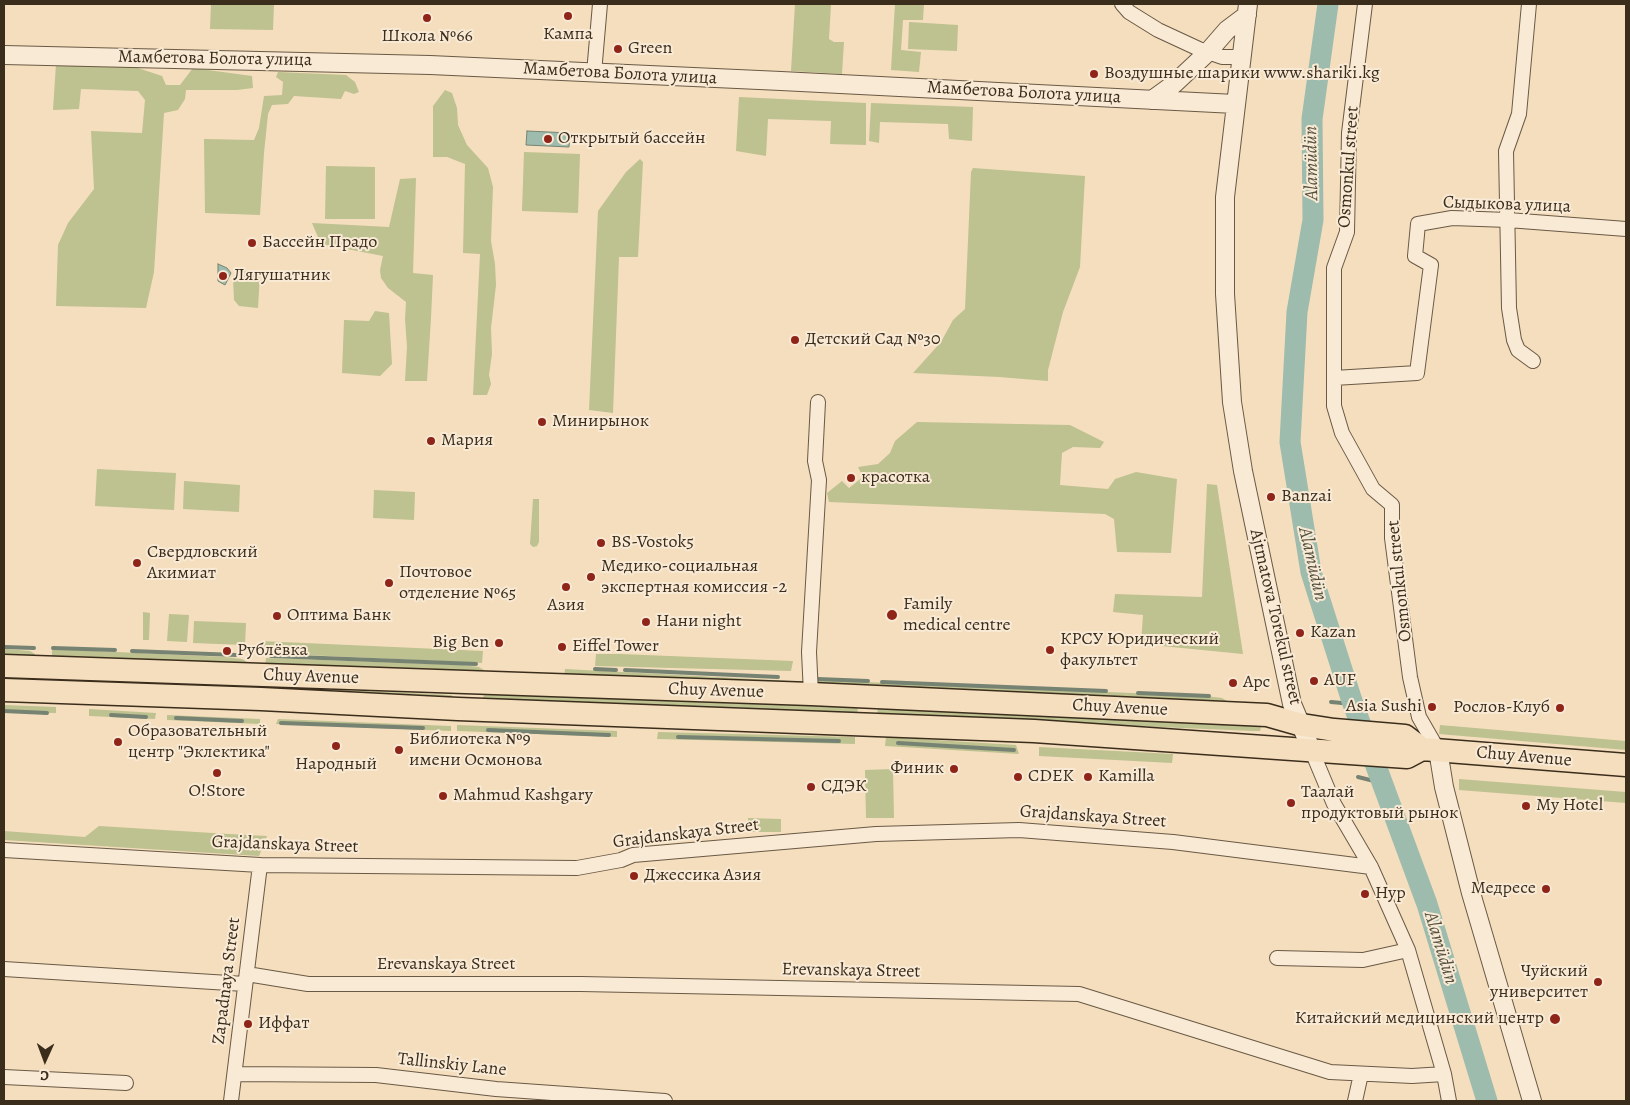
<!DOCTYPE html>
<html>
<head>
<meta charset="utf-8">
<style>
	body { margin:0 }
	#map { position:relative; width:1630px; height:1105px; overflow:hidden; background:#f5debe; font-family:Alegreya,serif }
	canvas { display:block }
	.frame { position:absolute; inset:0; border:5px solid #3b2d1c; pointer-events:none }
	.north { position:absolute; left:20px; top:1035px; width:50px; height:50px; -webkit-text-stroke:4px #f8ead5; paint-order:stroke; rotate:182deg; font-size:14px; font-weight:700; line-height:20px; text-align:center; color:#3b2d1c }
	.north::after { content:''; display:block; margin:auto; width:18px; height:22px; background:#3b2d1c; clip-path:polygon(50% 0,100% 100%,50% 72%,0 100%) }
</style>
</head>
<body>
<div id="map">
<canvas width="1630" height="1105"></canvas>
<div class="frame"></div>
<div class="north">С</div>
</div>
<script>
const c = document.querySelector('canvas').getContext('2d');
c.lineJoin = 'round';
function paint(path, color) {
  c.fillStyle = color;
  c.fill(path, 'evenodd');
}
function toPath(rows) {
  const path = new Path2D();
  for (const r of rows) {
    path.moveTo(r[0], r[1]);
    for (let i = 2; i < r.length; i += 2) path.lineTo(r[i], r[i + 1]);
  }
  return path;
}
function stroke(path, color, width, dash) {
  c.strokeStyle = color;
  c.lineWidth = width;
  c.lineCap = dash ? 'butt' : 'round';
  c.setLineDash(dash || []);
  c.stroke(path);
}
function label(font, color, halo, rows, align = 'center') {
  c.font = font + ' Alegreya,serif';
  c.lineWidth = 4;
  c.setLineDash([]);
  c.textBaseline = 'middle';
  c.strokeStyle = halo;
  c.fillStyle = color;
  for (const [text, x, y, turn = 0] of rows) {
    c.save();
    c.translate(x, y);
    c.rotate((+turn || 0) * Math.PI / 180);
    c.textAlign = isNaN(turn) ? turn : align;
    if (halo) c.strokeText(text, 0, 0);
    c.fillText(text, 0, 0);
    c.restore();
  }
}
paint(toPath([
	[211,4,274,4,273,30,210,29],
	[795,4,831,4,829,39,834,42,844,42,842,74,791,71],
	[895,4,924,4,923,20,903,20,901,50,921,52,919,72,891,70],
	[909,22,958,25,957,51,908,49],
	[56,64,135,67,162,76,166,85,180,85,193,68,252,76,253,88,237,90,186,90,185,99,178,110,164,113,154,272,146,308,56,306,58,245,68,223,94,189,91,131,142,133,145,100,138,91,81,89,79,109,53,110],
	[278,72,346,75,355,82,359,92,354,94,345,91,341,99,294,96,288,104,272,105,268,114,264,153,260,215,205,213,204,139,254,140,259,128,264,96,282,95,283,82,276,77],
	[445,90,452,93,457,108,458,125,467,145,488,168,493,187,491,241,495,264,496,285,491,328,492,354,489,375,491,384,487,395,473,395,480,254,463,253,465,164,447,157,433,157,433,106],
	[739,97,866,103,866,145,830,144,831,121,768,119,766,156,736,151],
	[871,103,973,107,972,141,949,139,948,124,880,122,879,143,869,141],
	[524,152,580,154,578,213,522,211],
	[640,159,643,162,638,257,619,257,613,413,589,410,598,211,626,172],
	[326,166,375,167,375,219,325,219],
	[973,168,1085,176,1080,267,1063,312,1048,370,1048,381,999,377,913,373,941,342,953,320,965,309,971,172],
	[416,178,413,273,433,275,431,318,427,381,405,381,407,347,405,319,406,302,388,288,381,278,380,270,383,256,321,244,312,223,389,227,400,179],
	[241,270,260,273,258,308,239,306,234,300,233,278,236,273],
	[375,311,389,313,392,364,380,376,342,373,344,320,369,321],
	[917,422,1070,425,1104,442,1100,448,1073,447,1062,453,1060,485,1108,489,1115,479,1136,472,1177,479,1171,553,1117,552,1114,519,1105,514,829,502,827,493,842,481,849,488,863,477,858,467,878,464,890,453,895,441],
	[97,469,176,473,174,510,95,506],
	[184,481,240,485,239,512,183,509],
	[1207,484,1217,485,1243,654,1141,644,1143,615,1113,612,1115,594,1202,597],
	[374,490,415,492,414,520,373,518],
	[533,499,539,499,539,542,537,546,533,547,530,544],
	[143,612,150,613,149,640,143,640],
	[169,614,189,615,187,642,167,641],
	[194,621,246,623,245,645,193,643],
	[260,641,483,651,482,663,262,653],
	[4,649,30,651,35,654,34,659,4,657],
	[52,649,225,657,242,659,247,662,246,667,52,658],
	[596,654,620,654,793,661,791,671,595,666],
	[266,658,462,665,479,667,484,670,483,674,265,666],
	[565,669,792,681,796,684,564,678],
	[4,674,452,695,452,703,4,682],
	[816,680,1205,696,1222,698,1227,701,1226,706,816,689],
	[484,692,858,707,857,716,483,700],
	[4,705,56,707,56,713,4,712],
	[878,707,1256,723,1261,727,1260,731,1253,731,877,715],
	[89,709,156,713,155,719,89,716],
	[167,715,260,719,260,724,167,720],
	[278,719,451,726,451,731,276,724],
	[457,725,617,731,617,737,457,731],
	[1440,725,1626,741,1626,750,1439,734],
	[658,732,855,737,855,744,657,739],
	[886,737,1016,745,1019,754,885,746],
	[1039,747,1173,754,1172,763,1039,756],
	[893,769,894,818,866,818,865,770],
	[1459,779,1626,792,1626,803,1459,790],
	[748,818,781,819,781,832,748,832],
	[99,826,229,834,267,836,259,856,4,840,4,831,85,837]
]), '#bec190');
const water = toPath([
	[527,131,570,133,569,147,526,145,527,131],
	[218,264,227,268,231,273,225,285,218,281,218,264]
]);
paint(water, '#9dbcad');
stroke(water, '#768373', 1);
stroke(toPath([
	[4,647,34,648],
	[53,648,115,650],
	[132,651,236,655],
	[271,656,476,664],
	[595,669,616,670],
	[625,670,778,677],
	[818,679,868,681],
	[882,682,1106,691],
	[1138,693,1209,696],
	[1331,702,1353,704],
	[4,711,47,713],
	[111,715,146,717],
	[176,718,242,721],
	[281,723,423,728],
	[488,730,609,735],
	[678,737,839,741],
	[898,743,1014,750],
	[1358,777,1382,783]
]), '#768373', 4);
stroke(toPath([
	[1328,4,1312,119,1313,220,1297,312,1290,442,1311,572,1352,701,1427,904,1487,1101]
]), '#9dbcad', 21);
const minor = toPath([
	[1122,4,1129,12,1158,30,1199,49,1222,57,1241,57],
	[1365,4,1349,133,1347,232,1334,268,1334,406,1342,433,1373,489,1392,505,1392,538,1410,677,1419,717,1438,750],
	[1529,4,1519,114,1506,151,1509,308,1514,340,1518,350,1533,361],
	[594,73,600,4],
	[1334,378,1417,373,1431,265,1415,256,1418,224,1452,218,1508,220,1626,229],
	[811,694,809,652,819,480,815,461,818,402],
	[1311,749,1334,804,1371,867,1408,950,1444,1074,1449,1101],
	[4,850,260,865,577,868,621,860,633,855,876,834,1019,830,1173,842,1371,867],
	[1277,958,1363,960,1408,950],
	[4,969,245,984],
	[247,974,308,984,581,984,1079,994,1330,1072,1412,1076,1444,1074],
	[235,1074,376,1075,496,1089,665,1101],
	[4,1077,126,1083],
	[231,1101,260,865],
	[1355,1101,1361,1074]
]);
const tertiary = toPath([
	[1248,4,1225,197,1225,294,1232,402,1243,471,1292,704,1311,749],
	[4,55,430,65,781,81,1235,104],
	[1152,100,1174,84,1207,53,1227,30,1247,15],
	[1438,750,1444,787,1471,893,1532,1101]
]);
const primary = toPath([
	[4,666,811,694,1267,715,1302,725,1334,730,1405,736,1422,749,1626,765],
	[4,690,261,699,458,709,1034,731,1407,757,1422,749]
]);
stroke(minor, '#6a5944', 16);
stroke(tertiary, '#6a5944', 20);
stroke(primary, '#3b2d1c', 25);
stroke(minor, '#f8ead5', 14);
stroke(tertiary, '#f8ead5', 18);
stroke(primary, '#f5debe', 22);
for (const [x, y, r, color] of [
	[568,16,5,"#8f2418"],
	[427,18,5,"#8f2418"],
	[618,49,5,"#8f2418"],
	[1094,74,5,"#8f2418"],
	[548,139,5,"#8f2418"],
	[252,243,5,"#8f2418"],
	[223,276,5,"#8f2418"],
	[795,340,5,"#8f2418"],
	[542,422,5,"#8f2418"],
	[431,441,5,"#8f2418"],
	[851,478,5,"#8f2418"],
	[1271,497,5,"#8f2418"],
	[601,543,5,"#8f2418"],
	[137,563,5,"#8f2418"],
	[591,577,5,"#8f2418"],
	[389,583,5,"#8f2418"],
	[566,587,5,"#8f2418"],
	[892,615,6,"#8f2418"],
	[277,616,5,"#8f2418"],
	[646,622,5,"#8f2418"],
	[1300,633,5,"#8f2418"],
	[499,643,5,"#8f2418"],
	[562,647,5,"#8f2418"],
	[1050,650,5,"#8f2418"],
	[227,651,5,"#8f2418"],
	[1314,681,5,"#8f2418"],
	[1233,683,5,"#8f2418"],
	[1432,707,5,"#8f2418"],
	[1560,708,5,"#8f2418"],
	[118,742,5,"#8f2418"],
	[336,746,5,"#8f2418"],
	[399,750,5,"#8f2418"],
	[954,769,5,"#8f2418"],
	[217,773,5,"#8f2418"],
	[1018,777,5,"#8f2418"],
	[1088,777,5,"#8f2418"],
	[811,787,5,"#8f2418"],
	[443,796,5,"#8f2418"],
	[1291,803,5,"#8f2418"],
	[1526,806,5,"#8f2418"],
	[634,876,5,"#8f2418"],
	[1546,889,5,"#8f2418"],
	[1365,894,5,"#8f2418"],
	[1598,982,5,"#8f2418"],
	[1555,1019,6,"#8f2418"],
	[248,1024,5,"#8f2418"]
]) {
  const dot = new Path2D();
  dot.arc(x, y, r, 0, 2 * Math.PI);
  c.fillStyle = color;
  c.fill(dot);
  stroke(dot, '#f8ead5', 2);
}
label('18px', '#3b2d1c', '#f8ead5', [
	["Кампа",568,35,"center"],
	["Школа №66",427,37,"center"],
	["Green",628,49],
	["Воздушные шарики www.shariki.kg",1104,74],
	["Открытый бассейн",558,139],
	["Бассейн Прадо",262,243],
	["Лягушатник",233,276],
	["Детский Сад №30",805,340],
	["Минирынок",552,422],
	["Мария",441,441],
	["красотка",861,478],
	["Banzai",1281,497],
	["BS-Vostok5",611,543],
	["Свердловский",147,553],
	["Акимиат",147,574],
	["Медико-социальная",601,567],
	["экспертная комиссия -2",601,588],
	["Почтовое",399,573],
	["отделение №65",399,594],
	["Family",903,605],
	["medical centre",903,626],
	["Азия",566,606,"center"],
	["Оптима Банк",287,616],
	["Нани night",656,622],
	["Kazan",1310,633],
	["КРСУ Юридический",1060,640],
	["факультет",1060,661],
	["Big Ben",489,643,"right"],
	["Eiffel Tower",572,647],
	["Рублёвка",237,651],
	["AUF",1324,681],
	["Арс",1243,683],
	["Asia Sushi",1422,707,"right"],
	["Рослов-Клуб",1550,708,"right"],
	["Образовательный",128,732],
	["центр \"Эклектика\"",128,753],
	["Библиотека №9",409,740],
	["имени Осмонова",409,761],
	["Народный",336,765,"center"],
	["Финик",944,769,"right"],
	["CDEK",1028,777],
	["Kamilla",1098,777],
	["СДЭК",821,787],
	["O!Store",217,792,"center"],
	["Таалай",1301,793],
	["продуктовый рынок",1301,814],
	["Mahmud Kashgary",453,796],
	["My Hotel",1536,806],
	["Джессика Азия",644,876],
	["Медресе",1536,889,"right"],
	["Нур",1375,894],
	["Чуйский",1588,972,"right"],
	["университет",1588,993,"right"],
	["Китайский медицинский центр",1544,1019,"right"],
	["Иффат",258,1024]
], 'left');
label('18px', '#3b2d1c', '#f8ead5', [
	["Мамбетова Болота улица",215,59,1],
	["Мамбетова Болота улица",620,74,3],
	["Мамбетова Болота улица",1024,93,3],
	["Osmonkul street",1349,167,-86],
	["Сыдыкова улица",1507,205,2],
	["Osmonkul street",1400,581,-96],
	["Ajtmatova Torekul street",1275,617,77],
	["Chuy Avenue",311,677,2],
	["Chuy Avenue",716,691,2],
	["Chuy Avenue",1120,708,3],
	["Chuy Avenue",1524,757,5],
	["Grajdanskaya Street",1093,817,4],
	["Grajdanskaya Street",686,834,-7],
	["Grajdanskaya Street",285,845,2],
	["Erevanskaya Street",446,965],
	["Erevanskaya Street",851,971,1],
	["Zapadnaya Street",227,981,-83],
	["Tallinskiy Lane",452,1065,6]
]);
label('italic 19px', '#545140', '#f8ead5', [
	["Alamüdün",1312,163,-91],
	["Alamüdün",1312,564,77],
	["Alamüdün",1440,948,73]
]);
</script>
</body>
</html>
